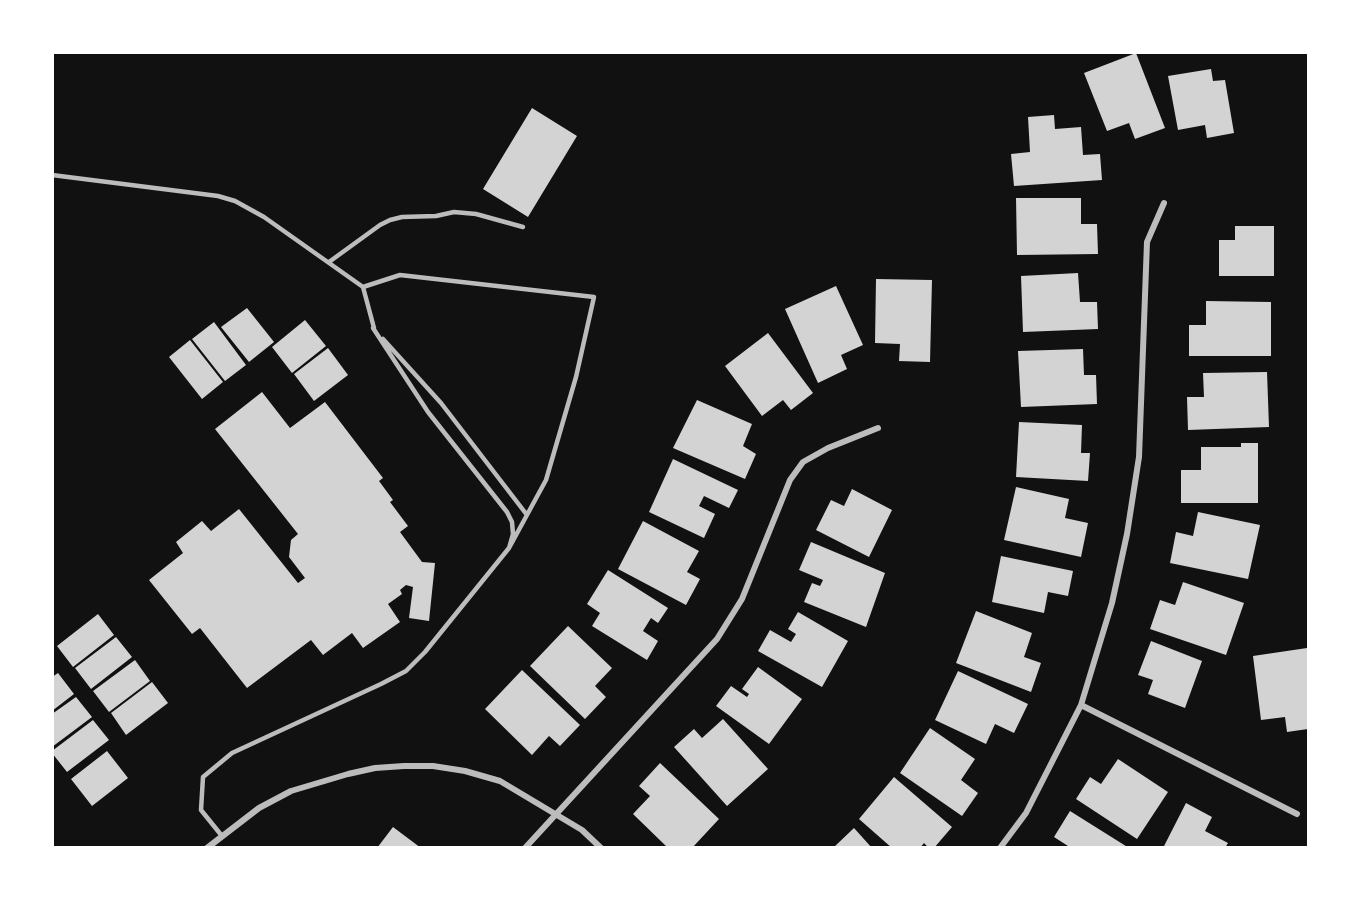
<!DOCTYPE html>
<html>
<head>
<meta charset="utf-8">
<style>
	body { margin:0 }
	#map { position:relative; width:1361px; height:900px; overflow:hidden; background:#111; font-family:"Archivo Narrow",sans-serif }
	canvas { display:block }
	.frame { position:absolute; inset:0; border:54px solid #fff; pointer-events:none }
</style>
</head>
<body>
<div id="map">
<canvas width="1361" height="900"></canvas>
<div class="frame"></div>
</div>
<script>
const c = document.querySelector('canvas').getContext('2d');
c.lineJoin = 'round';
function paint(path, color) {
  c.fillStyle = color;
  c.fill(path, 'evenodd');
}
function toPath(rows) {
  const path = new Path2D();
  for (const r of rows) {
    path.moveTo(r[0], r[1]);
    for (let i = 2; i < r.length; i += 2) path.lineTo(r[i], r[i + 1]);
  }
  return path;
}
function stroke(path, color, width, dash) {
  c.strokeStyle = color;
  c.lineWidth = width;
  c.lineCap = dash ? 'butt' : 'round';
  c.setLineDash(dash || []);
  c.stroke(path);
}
paint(toPath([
	[1136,53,1165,128,1135,139,1129,123,1107,131,1084,73],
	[1211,69,1213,81,1225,80,1234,133,1207,138,1205,125,1178,130,1168,76],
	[532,108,577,136,528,217,483,189],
	[1054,115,1055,129,1081,127,1083,155,1100,154,1102,180,1014,186,1011,154,1030,152,1028,117],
	[1016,198,1081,198,1081,224,1097,224,1098,254,1017,255],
	[1235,226,1274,226,1274,276,1219,276,1219,240,1235,240],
	[1078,273,1080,302,1097,302,1098,329,1023,332,1021,276],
	[876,279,932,280,930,362,899,361,900,344,875,343],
	[836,286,863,345,841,355,847,369,818,383,785,309],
	[1206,301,1271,302,1271,356,1189,356,1189,325,1206,325],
	[247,308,274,342,249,362,221,327],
	[305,320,326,346,292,373,272,347],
	[214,322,246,365,225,381,192,339],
	[768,333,813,393,791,410,783,400,762,416,725,366],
	[190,340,223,382,202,399,169,357],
	[328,348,348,375,314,401,294,374],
	[1083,349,1084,375,1096,375,1097,404,1021,407,1018,351],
	[1267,372,1269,427,1188,430,1187,397,1204,397,1203,373],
	[262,392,290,428,325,402,383,478,379,481,393,500,390,502,408,526,400,532,422,562,435,563,429,621,409,618,413,587,406,585,400,590,402,594,388,604,400,622,363,648,352,633,323,655,311,640,247,688,200,628,192,634,149,580,183,553,176,542,202,521,211,531,239,509,298,583,305,578,289,557,291,540,298,534,215,429],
	[697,400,752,424,743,446,756,454,745,479,673,448],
	[1019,422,1082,425,1081,453,1090,453,1088,481,1016,477],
	[1241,443,1258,443,1258,503,1181,503,1181,470,1201,470,1201,447,1241,447],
	[673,459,738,490,729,508,704,496,699,506,715,514,704,538,649,512],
	[1016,487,1069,499,1065,518,1088,523,1081,557,1004,540],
	[852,489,892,510,869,557,816,530,831,500,844,506],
	[1198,512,1260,525,1248,579,1170,563,1176,532,1193,536],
	[643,521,699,551,687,572,700,579,686,605,618,569],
	[811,542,885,573,866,627,804,602,812,583,820,586,823,580,799,570],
	[1001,556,1073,571,1068,596,1048,592,1044,613,992,602],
	[608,570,668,608,658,623,651,618,643,631,658,641,647,660,592,626,600,613,587,604],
	[1183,582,1244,603,1226,655,1150,629,1160,600,1175,605],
	[976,611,1032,633,1024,657,1041,663,1031,692,956,663],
	[798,612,848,641,822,687,758,651,770,630,791,642,796,634,788,629],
	[98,614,114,635,73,667,57,646],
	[568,626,612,668,595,686,606,697,585,719,530,666],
	[116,637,132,657,91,689,75,668],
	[1151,641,1202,661,1185,708,1148,694,1153,680,1138,675],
	[1307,648,1308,661,1308,729,1287,732,1285,717,1261,720,1253,656],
	[135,660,150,681,109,712,93,691],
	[758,667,802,699,769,744,716,706,731,686,747,697,749,694,742,689],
	[522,670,580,725,560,746,549,736,532,755,485,709],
	[958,671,1028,704,1014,733,995,724,986,744,935,720],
	[58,673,74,694,52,711,52,677],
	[152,682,168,703,126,735,111,713],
	[76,697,92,717,52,747,52,714],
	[723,719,768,769,727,806,674,747,694,729,702,738],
	[93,720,109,740,67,772,52,753,52,751],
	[930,728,975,759,961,780,978,793,962,816,900,773],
	[107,751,128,778,92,806,71,779],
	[1118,759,1168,792,1137,839,1076,799,1090,777,1101,784],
	[660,763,719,819,692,848,668,848,633,814,650,796,639,786],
	[894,777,952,827,934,848,929,848,924,843,920,848,892,848,859,819],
	[1186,803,1212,817,1205,831,1228,843,1225,848,1163,848],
	[1070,811,1129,848,1067,848,1068,846,1054,837],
	[393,827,421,848,377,848],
	[854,828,872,848,833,848]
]), '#d3d3d3');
stroke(toPath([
	[52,175,218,196,235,201,264,217,363,287,374,328],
	[329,262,380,225,390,220,402,217,436,216,454,212,476,214,523,227],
	[363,287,400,275,594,297,576,377,546,480,509,548,513,534,512,522,507,512,428,412,373,328],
	[383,339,441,403,527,515],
	[222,836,201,810,203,777,232,753,381,684,406,671,425,652,509,548]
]), '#bcbcbc', 4.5);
stroke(toPath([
	[1081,705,1297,814],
	[207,848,259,808,291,791,348,774,375,768,404,766,433,766,465,771,500,781,582,830,601,848],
	[525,848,717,639,742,599,790,480,803,462,828,448,878,428],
	[1000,848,1026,813,1081,705,1112,603,1127,534,1139,457,1147,242,1164,203]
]), '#bcbcbc', 6);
</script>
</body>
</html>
